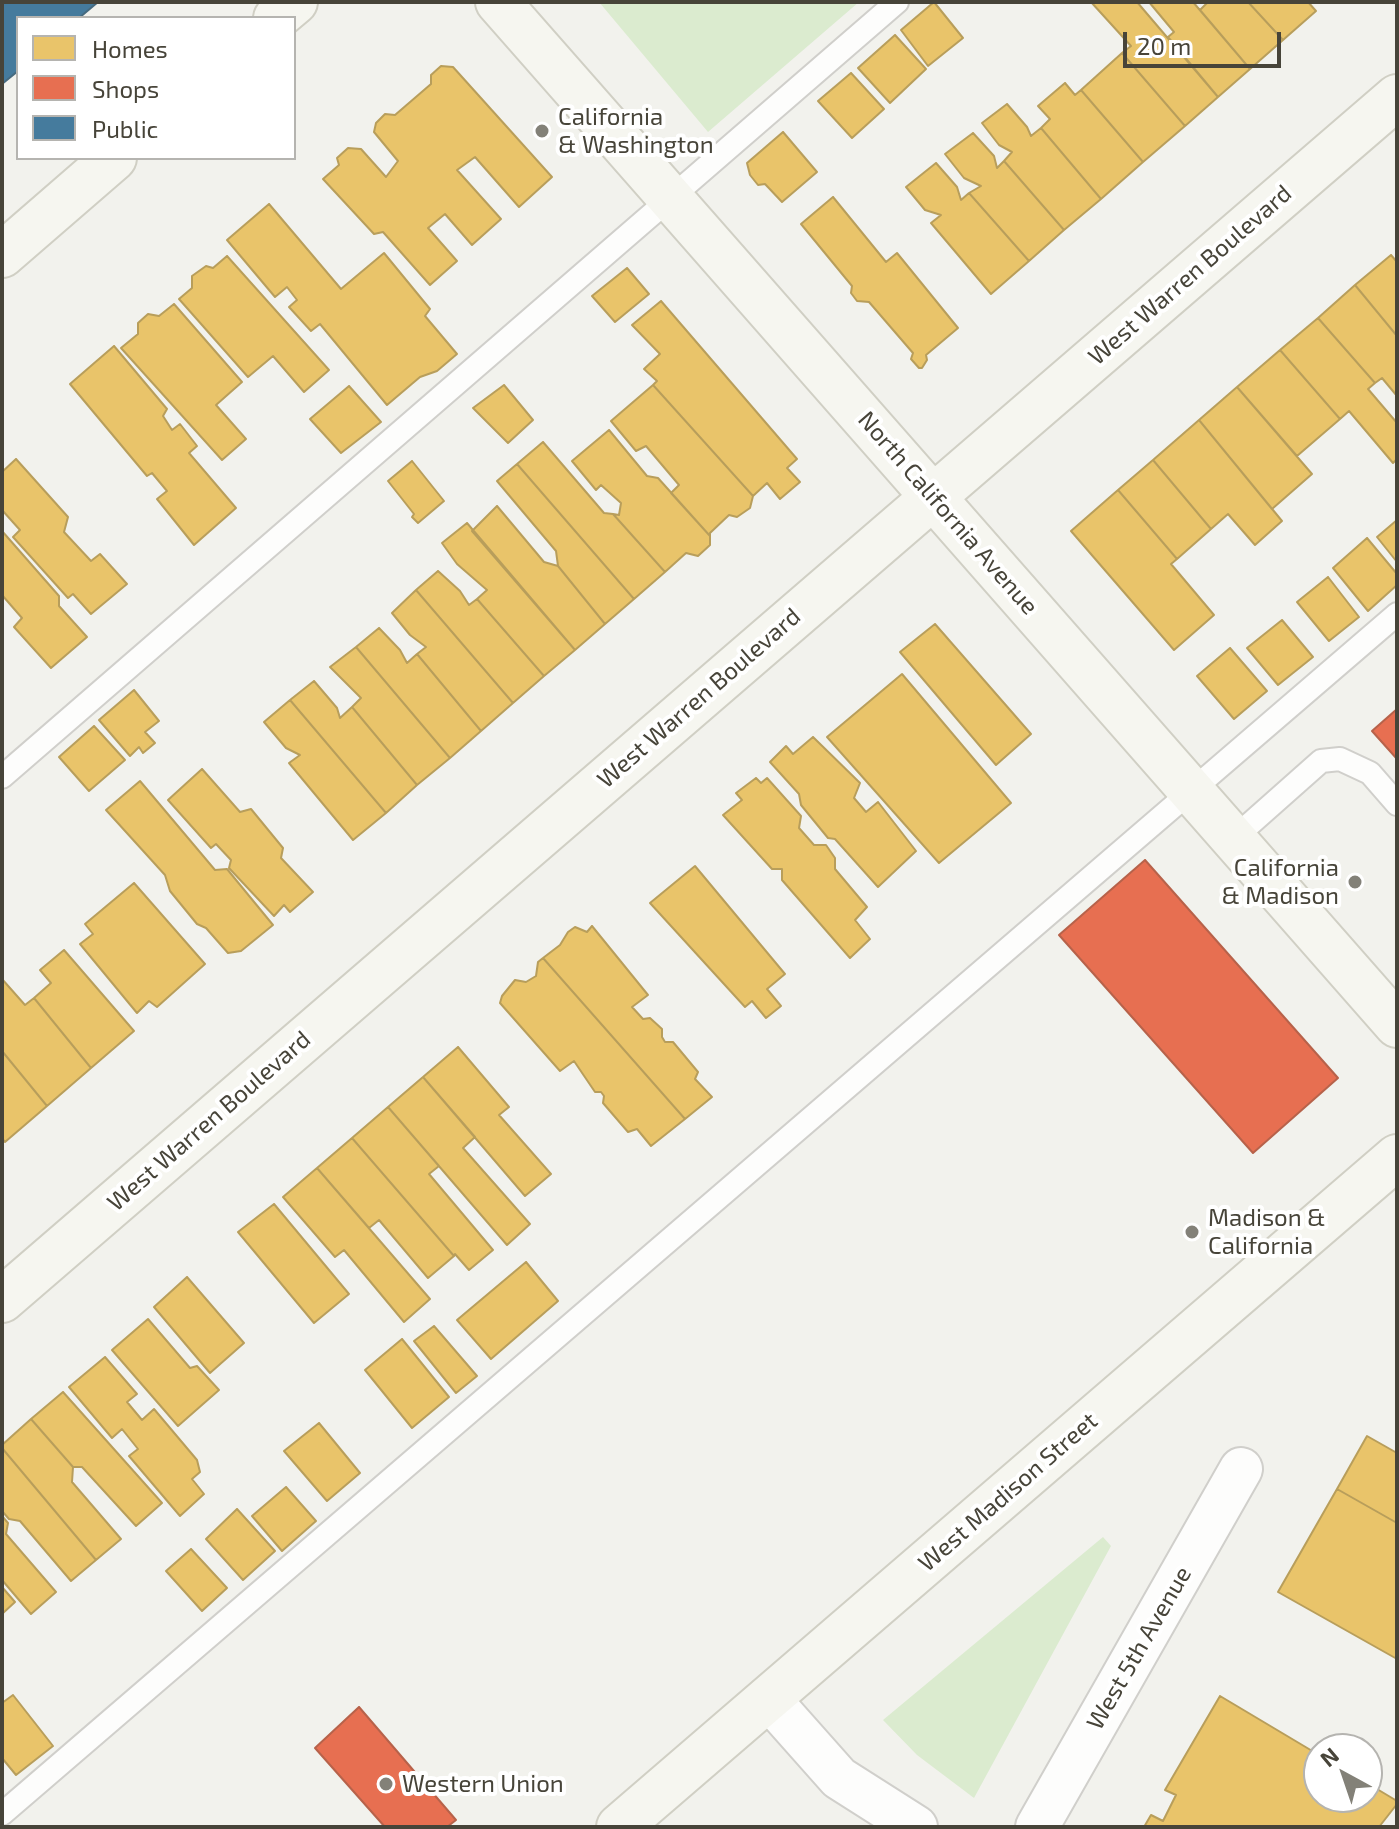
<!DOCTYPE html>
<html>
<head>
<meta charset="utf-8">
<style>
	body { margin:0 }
	#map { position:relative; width:1399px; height:1829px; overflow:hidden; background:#f2f2ed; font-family:"Exo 2",sans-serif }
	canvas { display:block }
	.frame { position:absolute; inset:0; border:4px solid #474439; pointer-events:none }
	.legend { position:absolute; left:16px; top:16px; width:280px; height:144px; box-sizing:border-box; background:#fff; border:2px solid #b5b4b0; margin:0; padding:10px 14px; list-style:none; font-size:24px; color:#474439 }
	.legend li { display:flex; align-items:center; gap:16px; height:40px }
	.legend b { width:40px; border:2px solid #b5b4b0 }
	.north { position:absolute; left:1303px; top:1733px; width:80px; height:80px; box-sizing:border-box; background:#fff; border:2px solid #b5b4b0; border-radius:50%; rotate:320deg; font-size:22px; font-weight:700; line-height:32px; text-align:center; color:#474439 }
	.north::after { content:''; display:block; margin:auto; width:28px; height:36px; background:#838178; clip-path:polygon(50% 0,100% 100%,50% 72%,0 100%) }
	.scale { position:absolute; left:1123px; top:32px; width:158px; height:36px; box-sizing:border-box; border:4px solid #474439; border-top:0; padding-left:10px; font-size:24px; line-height:28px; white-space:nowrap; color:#474439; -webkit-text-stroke:6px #fff; paint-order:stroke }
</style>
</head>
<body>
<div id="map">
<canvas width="1399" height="1829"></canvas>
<div class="frame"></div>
<ul class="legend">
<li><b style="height:22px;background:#e9c46a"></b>Homes</li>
<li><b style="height:22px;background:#e76f51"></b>Shops</li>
<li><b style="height:22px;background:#457b9d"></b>Public</li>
</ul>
<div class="north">N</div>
<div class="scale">20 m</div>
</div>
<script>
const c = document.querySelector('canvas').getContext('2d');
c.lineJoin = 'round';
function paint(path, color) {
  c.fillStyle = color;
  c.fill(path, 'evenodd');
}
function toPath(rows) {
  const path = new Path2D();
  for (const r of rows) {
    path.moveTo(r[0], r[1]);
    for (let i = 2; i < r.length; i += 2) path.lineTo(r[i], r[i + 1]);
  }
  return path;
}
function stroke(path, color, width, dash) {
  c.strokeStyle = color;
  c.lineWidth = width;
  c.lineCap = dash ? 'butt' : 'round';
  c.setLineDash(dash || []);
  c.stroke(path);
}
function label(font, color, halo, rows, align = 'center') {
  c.font = font + ' "Exo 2",sans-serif';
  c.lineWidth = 8;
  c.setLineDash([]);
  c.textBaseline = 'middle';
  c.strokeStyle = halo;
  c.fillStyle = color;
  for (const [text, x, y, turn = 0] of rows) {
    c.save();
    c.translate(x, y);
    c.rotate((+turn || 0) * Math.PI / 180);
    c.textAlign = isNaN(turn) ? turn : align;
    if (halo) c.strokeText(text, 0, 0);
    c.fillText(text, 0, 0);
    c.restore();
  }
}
paint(toPath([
	[599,2,859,2,708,132],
	[1103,1537,1111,1546,974,1798,917,1755,883,1720]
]), '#dbebcf');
const homes = toPath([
	[934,2,963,38,928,66,901,30,934,2],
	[1091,2,1137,2,1218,97,1185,126,1122,53,1131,46,1091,2],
	[1149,2,1193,2,1250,69,1218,97,1168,37,1174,32,1149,2],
	[1208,2,1248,2,1283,40,1250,69,1200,10,1208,2],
	[1248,2,1308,2,1316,11,1283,40,1248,2],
	[895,35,926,69,890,103,858,68,895,35],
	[1122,53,1185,126,1143,162,1081,90,1122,53],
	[441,66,453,67,552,177,519,207,475,157,457,170,501,219,472,245,445,214,428,228,457,261,430,285,383,232,374,234,323,179,339,165,337,158,348,148,361,149,386,177,398,161,374,132,376,123,385,114,395,115,431,84,431,75,441,66],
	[851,73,884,109,852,138,818,101,851,73],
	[1065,83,1075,95,1081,90,1143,162,1101,199,1041,128,1050,119,1038,106,1065,83],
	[1007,104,1027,127,1031,136,1041,128,1101,199,1064,230,1004,161,1012,152,999,145,982,123,1007,104],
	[783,132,817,172,782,202,765,184,758,185,750,175,747,163,783,132],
	[973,133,994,156,997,168,1004,161,1064,230,1029,261,969,193,981,186,964,178,945,154,973,133],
	[936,163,957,187,961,200,969,193,1029,261,991,294,931,223,941,215,925,210,906,187,936,163],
	[833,197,886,262,897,253,958,328,926,355,927,360,922,368,919,368,911,359,913,353,869,302,857,301,851,293,852,286,801,224,833,197],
	[269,204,341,289,384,253,430,309,425,316,457,354,437,371,420,377,387,405,320,324,311,331,289,307,297,300,287,287,275,297,227,240,269,204],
	[1391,255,1397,262,1397,336,1355,285,1391,255],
	[227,256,329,370,304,392,273,356,248,377,179,299,192,288,192,276,206,266,213,268,227,256],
	[627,268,649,294,615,322,592,296,627,268],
	[1355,285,1397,336,1397,396,1382,378,1375,383,1318,318,1355,285],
	[661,301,797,459,787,468,800,482,780,499,767,483,753,496,653,385,657,381,644,369,660,354,632,325,661,301],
	[174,304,242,382,216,405,246,439,222,460,121,348,138,334,138,323,148,314,159,316,174,304],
	[1318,318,1375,383,1368,389,1397,423,1397,459,1393,463,1349,411,1340,419,1280,350,1318,318],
	[114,346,167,409,163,416,172,430,180,424,197,446,189,453,236,508,194,545,157,499,167,491,152,473,147,476,70,384,114,346],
	[1280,350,1340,419,1297,456,1237,387,1280,350],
	[504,385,533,420,508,443,473,408,504,385],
	[653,385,753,496,750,508,737,517,729,515,710,533,710,536,671,493,679,485,646,446,636,451,611,421,653,385],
	[349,386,381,422,341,453,310,419,349,386],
	[1237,387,1312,474,1272,509,1199,420,1237,387],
	[1199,420,1282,521,1255,545,1228,514,1211,529,1153,460,1199,420],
	[609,430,647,476,658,478,710,536,710,545,698,556,686,553,665,572,613,514,619,515,621,503,601,485,596,490,572,461,609,430],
	[543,442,604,513,613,514,665,572,634,599,517,464,543,442],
	[16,459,68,517,64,532,91,561,100,554,127,584,91,614,73,594,68,598,13,537,20,530,2,510,2,472,16,459],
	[1153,460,1211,529,1177,559,1118,490,1153,460],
	[412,461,444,501,418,523,412,517,414,514,388,481,412,461],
	[517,464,634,599,605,624,558,566,556,551,497,481,517,464],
	[1118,490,1177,559,1171,564,1214,615,1174,650,1071,531,1118,490],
	[497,506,544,562,558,566,605,624,575,650,472,531,497,506],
	[1397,520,1397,562,1377,537,1397,520],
	[467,523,575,650,544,676,477,599,487,590,457,564,442,543,467,523],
	[2,531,59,596,59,606,87,637,51,668,14,627,22,618,2,595,2,531],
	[1367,538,1397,574,1397,585,1368,611,1333,568,1367,538],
	[438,571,460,591,469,605,477,599,544,676,513,703,416,590,438,571],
	[1328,577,1359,617,1329,641,1297,602,1328,577],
	[416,590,513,703,481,731,417,654,426,647,410,635,392,613,416,590],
	[1282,620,1313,657,1278,685,1247,648,1282,620],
	[935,624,1031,734,996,765,900,652,935,624],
	[379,628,400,650,407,663,417,654,481,731,450,758,356,647,379,628],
	[356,647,450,758,417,785,352,707,361,698,330,667,356,647],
	[1230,648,1267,691,1234,719,1197,676,1230,648],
	[902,674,1011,803,939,863,827,737,902,674],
	[314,681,337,708,340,718,352,707,417,785,386,813,290,700,314,681],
	[134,690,159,721,145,732,155,743,143,753,139,747,130,756,99,720,134,690],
	[290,700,386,813,353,840,289,763,300,755,286,748,264,722,290,700],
	[94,726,125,760,89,791,59,757,94,726],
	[813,737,860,783,854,798,866,812,878,802,916,851,878,887,835,839,828,838,801,805,799,794,770,762,786,746,793,754,813,737],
	[202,769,240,812,251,809,283,848,281,858,313,892,290,912,284,905,274,916,229,868,231,860,216,844,211,848,168,800,202,769],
	[756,778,761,783,767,778,801,816,799,828,814,845,826,845,835,858,835,869,867,907,855,920,870,939,850,958,782,880,782,869,772,869,723,815,742,800,736,793,756,778],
	[140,781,215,870,227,869,273,925,241,951,228,953,206,928,197,924,170,891,165,875,106,810,140,781],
	[695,866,785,974,767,989,781,1006,766,1018,752,1001,745,1007,650,903,695,866],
	[134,883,205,964,157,1007,149,1001,137,1013,80,944,93,934,85,924,134,883],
	[592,926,648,995,632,1007,643,1019,650,1018,662,1029,662,1037,665,1042,673,1042,698,1072,695,1079,712,1097,685,1119,543,958,560,945,568,932,575,927,587,932,592,926],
	[64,950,134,1031,91,1068,34,998,51,983,40,970,64,950],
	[543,958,685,1119,651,1146,637,1129,628,1132,603,1103,604,1096,601,1092,595,1092,574,1061,560,1071,500,1003,502,996,515,980,526,982,536,976,538,962,543,958],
	[2,979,25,1005,34,998,91,1068,47,1106,2,1051,2,979],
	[458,1047,509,1107,499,1115,551,1174,525,1196,423,1077,458,1047],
	[2,1051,47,1106,5,1142,2,1138,2,1051],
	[423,1077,475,1137,463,1148,530,1224,507,1245,388,1107,423,1077],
	[388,1107,439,1166,429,1174,493,1250,469,1270,455,1254,454,1256,352,1138,388,1107],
	[352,1138,454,1256,428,1278,379,1220,369,1228,317,1168,352,1138],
	[317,1168,430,1299,404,1322,344,1250,335,1257,283,1197,317,1168],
	[274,1204,349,1294,314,1323,238,1232,274,1204],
	[526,1262,558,1301,491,1359,457,1320,526,1262],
	[187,1277,244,1343,210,1373,154,1307,187,1277],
	[148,1319,190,1368,197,1366,219,1390,178,1426,112,1350,148,1319],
	[434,1326,477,1376,456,1393,414,1341,434,1326],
	[402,1339,449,1397,412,1428,365,1370,402,1339],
	[105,1357,137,1394,127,1402,142,1420,154,1409,197,1460,200,1472,192,1479,204,1494,180,1516,129,1456,138,1449,122,1429,112,1438,69,1387,105,1357],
	[63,1392,162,1503,136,1526,82,1467,73,1467,31,1419,63,1392],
	[31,1419,73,1467,72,1482,121,1539,96,1560,2,1448,2,1445,31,1419],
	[319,1423,360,1473,327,1501,284,1451,319,1423],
	[1367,1436,1397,1453,1397,1523,1337,1489,1367,1436],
	[2,1448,96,1560,71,1581,20,1521,9,1519,2,1511,2,1448],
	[286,1487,316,1521,282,1551,252,1516,286,1487],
	[1337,1489,1397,1523,1397,1659,1278,1592,1337,1489],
	[237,1509,275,1551,243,1580,206,1539,237,1509],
	[2,1516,8,1523,6,1534,56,1592,31,1614,2,1580,2,1516],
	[191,1549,227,1588,202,1611,166,1571,191,1549],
	[2,1587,15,1602,2,1614,2,1587],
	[13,1695,53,1746,16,1775,2,1758,2,1703,13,1695],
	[1220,1696,1319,1755,1319,1797,1367,1797,1367,1783,1397,1801,1397,1804,1379,1827,1144,1827,1151,1815,1163,1821,1176,1795,1165,1790,1220,1696]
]);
paint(homes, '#e9c46a');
stroke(homes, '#b89e5b', 2);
const shops = toPath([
	[1397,709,1397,759,1372,731,1397,709],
	[1145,860,1338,1078,1253,1153,1059,935,1145,860],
	[359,1707,456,1820,447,1827,385,1827,315,1748,359,1707]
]);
paint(shops, '#e76f51');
stroke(shops, '#b7624a', 2);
const public = toPath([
	[2,2,98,2,79,18,18,18,18,71,2,84,2,2]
]);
paint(public, '#457b9d');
stroke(public, '#466a7f', 2);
const lane = toPath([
	[2,777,897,2],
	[1233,839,1321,761,1340,759,1370,773,1397,804],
	[2,1814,1397,614]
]);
const street = toPath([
	[768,1698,839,1778,916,1827],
	[1037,1827,1241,1469]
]);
const secondary = toPath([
	[498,2,1397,1025],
	[276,18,295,2],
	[2,255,114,158],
	[2,1300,1397,97],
	[619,1827,1397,1157]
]);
stroke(lane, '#d0cfcb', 26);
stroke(street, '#d0cfcb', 46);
stroke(secondary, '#d0cfc4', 48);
stroke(lane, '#fdfdfc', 22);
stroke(street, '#fdfdfc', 42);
stroke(secondary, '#f6f6f0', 44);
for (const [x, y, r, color] of [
	[542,131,8,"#838178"],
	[1355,882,8,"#838178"],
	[1192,1232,8,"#838178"],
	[386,1784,8,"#838178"]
]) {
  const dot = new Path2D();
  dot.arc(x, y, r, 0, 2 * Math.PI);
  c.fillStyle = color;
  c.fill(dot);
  stroke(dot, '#fff', 3);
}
label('24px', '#474439', '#fff', [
	["California",558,117],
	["& Washington",558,145],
	["California",1339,868,"right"],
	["& Madison",1339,896,"right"],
	["Madison &",1208,1218],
	["California",1208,1246],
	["Western Union",402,1784]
], 'left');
label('24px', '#474439', '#fff', [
	["West Warren Boulevard",1190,275,-41],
	["North California Avenue",948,513,49],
	["West Warren Boulevard",699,698,-41],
	["West Warren Boulevard",209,1121,-41],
	["West Madison Street",1008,1492,-41],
	["West 5th Avenue",1139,1648,-60]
]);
</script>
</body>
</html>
